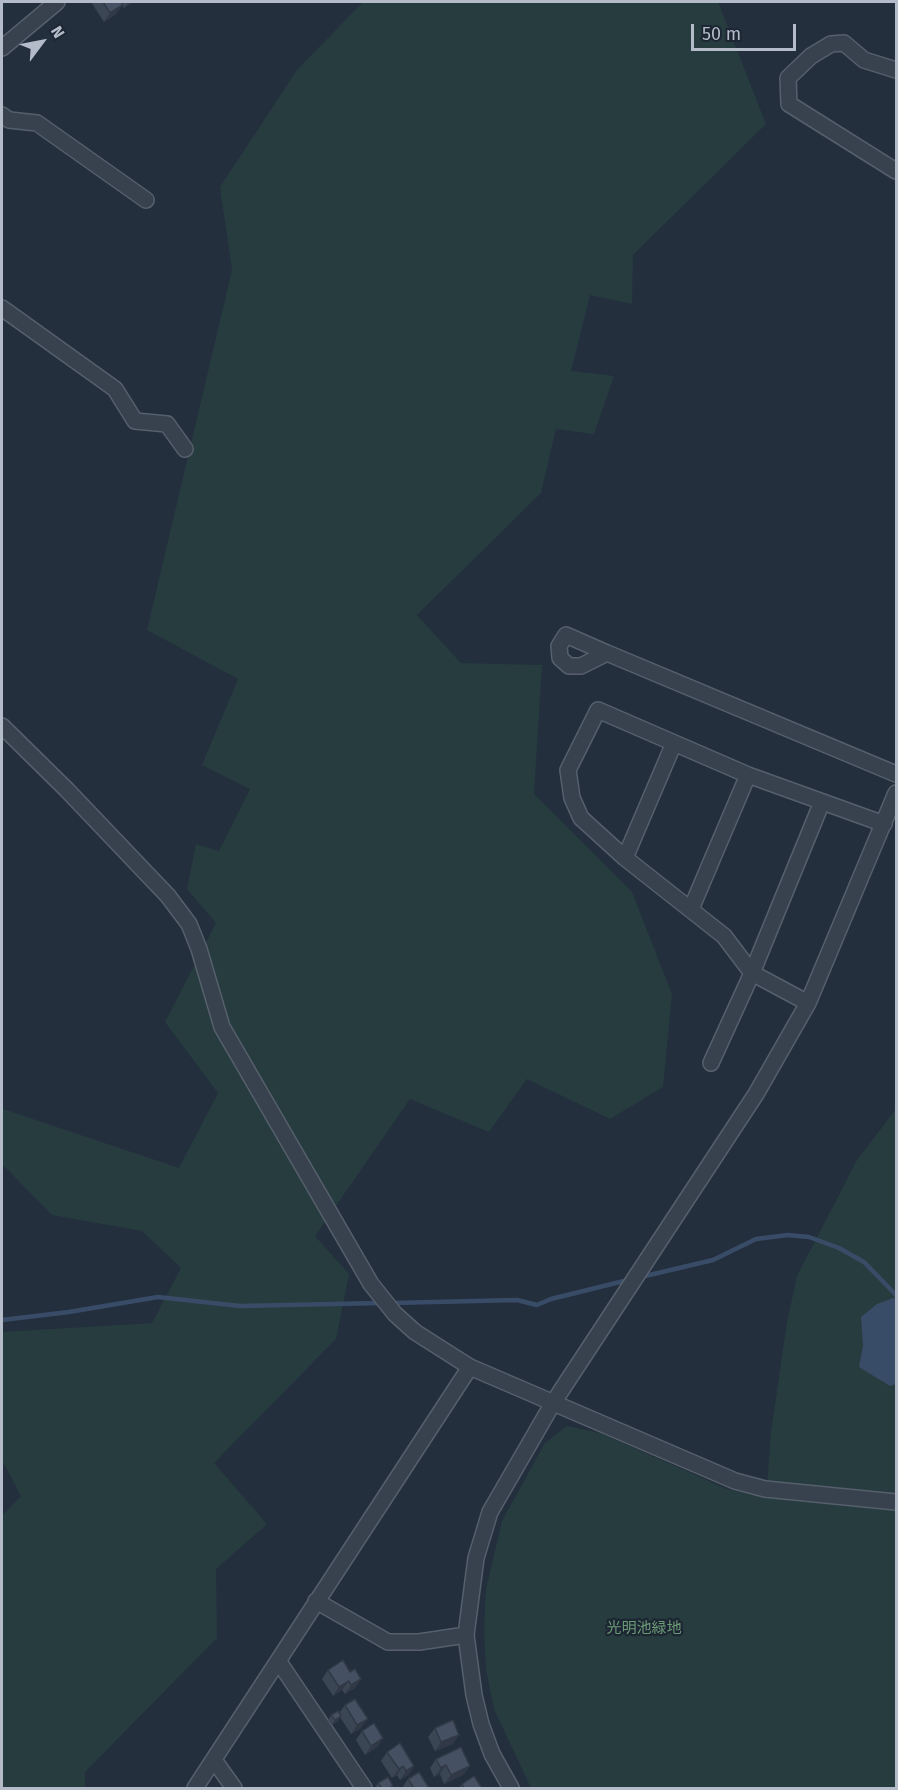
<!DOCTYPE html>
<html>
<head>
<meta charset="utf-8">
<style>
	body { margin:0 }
	#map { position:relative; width:898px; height:1790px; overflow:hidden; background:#242f3e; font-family:"Fira Sans",sans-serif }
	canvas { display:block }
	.frame { position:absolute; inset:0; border:3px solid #b4bcc9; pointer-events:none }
	.north { position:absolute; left:12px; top:12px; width:60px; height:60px; -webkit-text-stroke:4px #1d2633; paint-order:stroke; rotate:58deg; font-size:16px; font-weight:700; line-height:24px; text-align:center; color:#b4bcc9 }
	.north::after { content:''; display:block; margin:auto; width:21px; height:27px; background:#b4bcc9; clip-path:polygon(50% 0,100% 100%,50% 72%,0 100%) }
	.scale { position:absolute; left:691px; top:24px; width:105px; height:27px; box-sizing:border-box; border:3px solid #b4bcc9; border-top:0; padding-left:8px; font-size:18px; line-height:21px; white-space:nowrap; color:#b4bcc9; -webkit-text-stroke:4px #1d2633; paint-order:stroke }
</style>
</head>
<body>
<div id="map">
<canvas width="898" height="1790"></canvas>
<div class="frame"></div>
<div class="north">N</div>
<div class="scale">50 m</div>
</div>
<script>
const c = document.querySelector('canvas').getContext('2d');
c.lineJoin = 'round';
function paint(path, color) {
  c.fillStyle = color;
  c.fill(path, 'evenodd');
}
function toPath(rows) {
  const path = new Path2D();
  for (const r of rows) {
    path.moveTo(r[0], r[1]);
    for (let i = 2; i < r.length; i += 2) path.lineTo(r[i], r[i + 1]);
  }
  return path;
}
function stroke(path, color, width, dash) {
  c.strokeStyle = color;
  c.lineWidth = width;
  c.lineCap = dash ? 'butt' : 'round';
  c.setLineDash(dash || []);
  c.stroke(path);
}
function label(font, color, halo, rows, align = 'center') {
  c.font = font + ' "Fira Sans","Noto Sans JP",sans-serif';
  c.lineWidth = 4.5;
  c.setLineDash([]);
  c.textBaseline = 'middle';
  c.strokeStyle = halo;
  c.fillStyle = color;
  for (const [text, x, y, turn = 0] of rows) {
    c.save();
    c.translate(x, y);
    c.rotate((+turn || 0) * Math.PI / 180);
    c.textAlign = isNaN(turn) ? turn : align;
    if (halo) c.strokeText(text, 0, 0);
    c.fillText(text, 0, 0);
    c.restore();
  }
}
paint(toPath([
	[363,2,718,2,766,124,633,255,632,304,590,295,571,371,614,376,594,434,556,429,541,493,417,615,461,663,542,665,534,794,632,892,672,994,663,1087,610,1119,527,1079,489,1132,410,1099,315,1236,349,1274,336,1339,214,1463,267,1524,216,1569,217,1638,85,1772,85,1788,2,1788,2,1516,21,1496,2,1460,2,1332,152,1323,181,1268,142,1231,52,1215,2,1164,2,1113,3,1109,179,1168,218,1093,165,1022,216,923,187,889,196,844,219,851,250,789,202,765,238,679,147,630,232,270,220,187,297,70],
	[896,1109,896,1788,531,1788,494,1709,486,1669,484,1630,486,1589,502,1521,518,1492,545,1443,567,1426,600,1433,727,1489,766,1498,771,1432,787,1322,797,1276,857,1160]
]), '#263c3f');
paint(toPath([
	[896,1297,896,1384,890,1386,859,1367,863,1346,861,1317,877,1304]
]), '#394c67');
stroke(toPath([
	[641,1277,713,1260,756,1239,788,1235,809,1237,839,1248,864,1262,896,1295],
	[392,1303,517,1300,537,1305,551,1299,628,1280],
	[2,1320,69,1312,158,1297,240,1306,380,1303]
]), '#394c67', 4.5);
const minor = toPath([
	[2,48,57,2],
	[896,70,864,60,844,43,831,44,811,56,788,78,789,104,896,171],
	[2,115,9,120,37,123,146,200],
	[2,308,115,389,135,421,167,424,185,449],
	[607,653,566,635,559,646,560,658,569,666,581,666,607,653,896,774],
	[2,726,67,790,168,896,189,924,199,949,222,1027,371,1284,395,1314,415,1332,470,1367,735,1481,765,1489,896,1502],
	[625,858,674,743],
	[691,909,748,775],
	[808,1003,752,973,724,936,625,858,581,818,572,798,568,770,598,710,748,775,884,824],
	[711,1063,752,973,822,802],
	[316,1601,388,1642,419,1642,466,1635],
	[279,1662,364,1788],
	[214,1760,234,1788],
	[195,1788,470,1367],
	[511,1788,492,1754,481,1724,474,1695,466,1635,476,1558,490,1512,553,1403,756,1094,808,1003,896,793]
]);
stroke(minor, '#565f6c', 18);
stroke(minor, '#38414e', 15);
paint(toPath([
	[91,2,134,2,124,8,122,5,116,14,104,22],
	[328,1670,350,1672,355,1688,345,1694,342,1690,333,1696,322,1679],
	[345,1705,361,1728,351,1734,340,1717,338,1721,332,1725,328,1720,331,1715,339,1713],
	[435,1728,453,1744,435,1751,428,1737],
	[362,1731,383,1738,377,1747,365,1755,356,1740],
	[387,1752,414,1766,408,1775,400,1780,397,1775,392,1778,381,1761],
	[436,1759,470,1766,463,1775,444,1784,440,1774,434,1777,430,1768],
	[408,1779,429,1788,402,1788],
	[378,1783,391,1788,375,1788],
	[462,1784,482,1788,459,1788]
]), '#3b4654');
paint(toPath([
	[129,2,134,2,124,8],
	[123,5,116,14,104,22,110,13],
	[361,1679,355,1688,345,1694,351,1685],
	[349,1681,342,1690,333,1696,339,1687],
	[341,1716,338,1721,332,1725,335,1720],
	[368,1719,361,1728,351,1734,357,1725],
	[459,1735,453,1744,435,1751,441,1742],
	[383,1738,377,1747,365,1755,371,1746],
	[446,1765,440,1774,434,1777,441,1768],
	[403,1766,397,1775,392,1778,399,1769],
	[414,1766,408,1775,400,1780,406,1771],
	[470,1766,463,1775,444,1784,451,1775]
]), '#303945');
const building = toPath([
	[103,2,121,2,123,5,110,13,103,2],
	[343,1660,350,1672,355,1669,361,1679,351,1685,349,1681,339,1687,328,1670,343,1660],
	[355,1699,368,1719,357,1725,345,1705,355,1699],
	[338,1711,341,1716,335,1720,331,1715,338,1711],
	[453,1720,459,1735,441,1742,435,1728,453,1720],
	[374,1723,383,1738,371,1746,362,1731,374,1723],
	[400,1743,414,1766,406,1771,403,1766,399,1769,387,1752,400,1743],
	[461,1747,470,1766,451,1775,446,1765,441,1768,436,1759,461,1747],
	[419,1772,429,1788,414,1788,408,1779,419,1772],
	[474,1776,482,1788,464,1788,462,1784,474,1776],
	[388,1777,393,1786,389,1788,382,1788,378,1783,388,1777]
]);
paint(building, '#455162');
stroke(building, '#303945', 1.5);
label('15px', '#6b9a76', '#1d2633', [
	["光明池緑地",644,1629]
]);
</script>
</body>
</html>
